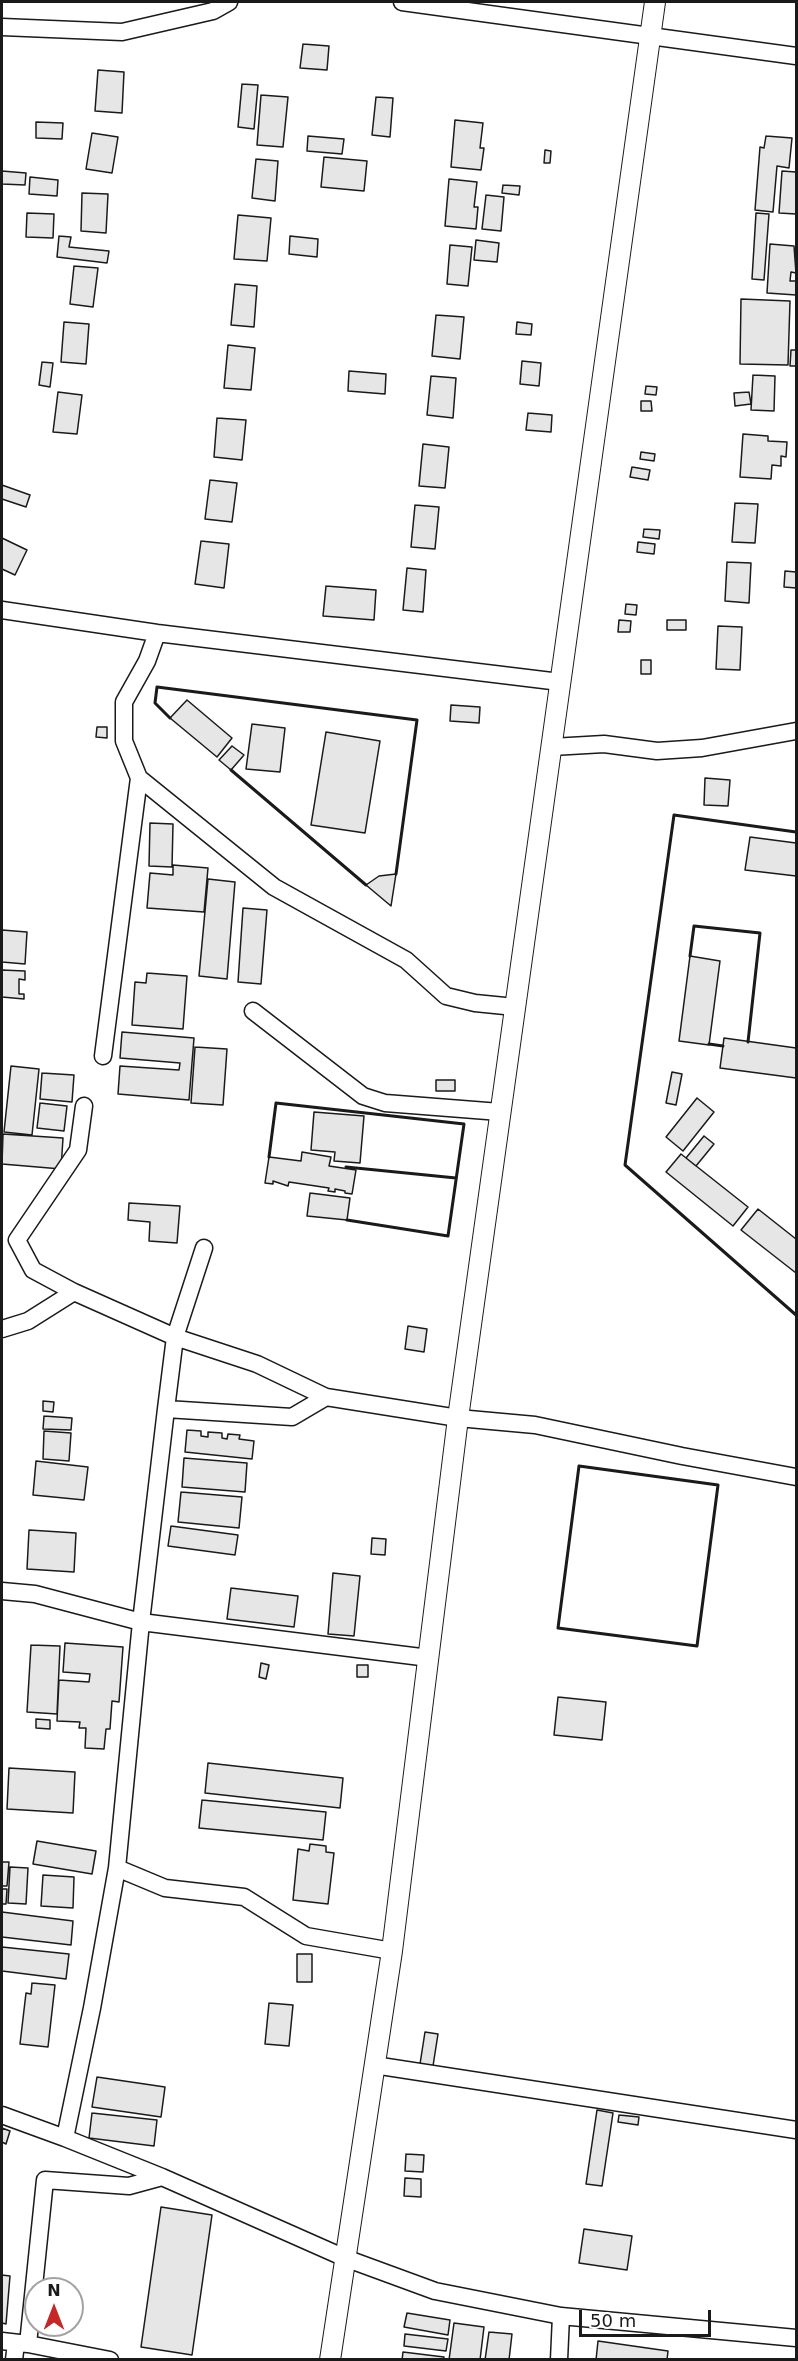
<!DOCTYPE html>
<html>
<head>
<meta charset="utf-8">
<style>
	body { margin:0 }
	#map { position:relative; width:798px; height:2361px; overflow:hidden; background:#fff; font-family:"DejaVu Sans",sans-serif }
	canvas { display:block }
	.frame { position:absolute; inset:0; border:3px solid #1a1a1a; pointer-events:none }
	.north { position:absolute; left:24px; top:2277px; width:60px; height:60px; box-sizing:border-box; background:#fff; border:2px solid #a3a3a3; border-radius:50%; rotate:0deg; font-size:16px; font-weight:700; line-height:24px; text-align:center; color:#1a1a1a }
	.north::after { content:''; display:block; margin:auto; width:21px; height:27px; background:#c62828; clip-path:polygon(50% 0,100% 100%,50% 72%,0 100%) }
	.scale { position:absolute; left:579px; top:2310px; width:132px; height:27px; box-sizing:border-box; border:3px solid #1a1a1a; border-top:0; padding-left:8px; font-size:18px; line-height:21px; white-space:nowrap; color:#1a1a1a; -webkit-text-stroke:4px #fff; paint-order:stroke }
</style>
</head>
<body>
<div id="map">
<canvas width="798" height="2361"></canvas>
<div class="frame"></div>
<div class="north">N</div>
<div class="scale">50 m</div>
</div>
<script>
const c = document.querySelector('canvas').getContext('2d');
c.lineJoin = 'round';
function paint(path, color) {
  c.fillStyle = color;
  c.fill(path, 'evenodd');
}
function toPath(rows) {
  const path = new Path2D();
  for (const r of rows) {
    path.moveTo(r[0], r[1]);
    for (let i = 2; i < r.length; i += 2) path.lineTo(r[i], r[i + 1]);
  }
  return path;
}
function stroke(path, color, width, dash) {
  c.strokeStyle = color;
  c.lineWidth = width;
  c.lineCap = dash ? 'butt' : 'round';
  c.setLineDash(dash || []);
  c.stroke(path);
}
const building = toPath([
	[303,44,329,46,327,70,300,68,303,44],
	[98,70,124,72,122,113,95,111,98,70],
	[242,84,258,85,254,129,238,127,242,84],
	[261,95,288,97,283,147,257,145,261,95],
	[376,97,393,98,390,137,372,135,376,97],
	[455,120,483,123,480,148,484,148,481,170,451,167,455,120],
	[36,122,63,123,62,139,36,138,36,122],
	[92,133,118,137,112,173,86,169,92,133],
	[308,136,344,139,342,154,307,151,308,136],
	[766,136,792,138,789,168,777,166,773,212,755,210,760,147,764,148,766,136],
	[545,150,551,151,550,163,544,163,545,150],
	[324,157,367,161,364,191,321,187,324,157],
	[256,159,278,161,275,201,252,198,256,159],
	[2,171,26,173,25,185,2,184,2,171],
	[782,171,796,172,796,214,779,213,782,171],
	[30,177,58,180,57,196,29,194,30,177],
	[449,179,477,182,474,207,478,207,476,229,445,226,449,179],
	[503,185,520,186,519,195,502,193,503,185],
	[82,193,108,194,106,233,81,231,82,193],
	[486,195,504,197,501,231,482,229,486,195],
	[27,213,54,214,53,238,26,237,27,213],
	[756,213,769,214,764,280,752,279,756,213],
	[238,215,271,218,267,261,234,259,238,215],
	[59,236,71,237,69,247,109,251,107,263,57,257,59,236],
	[290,236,318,239,317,257,289,254,290,236],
	[476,240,499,243,497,262,474,260,476,240],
	[770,244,794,246,796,273,791,272,790,281,796,281,796,295,767,293,770,244],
	[450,245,472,247,468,286,447,284,450,245],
	[74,266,98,268,93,307,70,304,74,266],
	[235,284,257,286,254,327,231,325,235,284],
	[741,299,790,301,788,365,740,364,741,299],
	[436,315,464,317,460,359,432,356,436,315],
	[64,322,89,324,86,364,61,362,64,322],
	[517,322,532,324,531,335,516,334,517,322],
	[228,345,255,348,251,390,224,388,228,345],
	[791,350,796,350,796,366,790,366,791,350],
	[522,361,541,363,539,386,520,384,522,361],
	[42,362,53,363,50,387,39,385,42,362],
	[349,371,386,374,385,394,348,391,349,371],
	[753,375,775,376,774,411,751,410,753,375],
	[431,376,456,378,453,418,427,415,431,376],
	[646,386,657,387,656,395,645,394,646,386],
	[58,392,82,395,77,434,53,432,58,392],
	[749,392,751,404,735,406,734,393,749,392],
	[641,401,651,401,652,411,641,411,641,401],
	[528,413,552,415,551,432,526,430,528,413],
	[217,418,246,420,242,460,214,457,217,418],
	[743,434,768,436,768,441,787,442,786,457,781,456,781,466,772,465,771,479,740,477,743,434],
	[423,444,449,447,445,488,419,486,423,444],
	[641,452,655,454,654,461,640,459,641,452],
	[632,467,650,470,648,480,630,477,632,467],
	[210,480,237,483,232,522,205,519,210,480],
	[2,485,30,495,26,507,2,499,2,485],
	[735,503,758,504,755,543,732,542,735,503],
	[415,505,439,507,435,549,411,547,415,505],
	[644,529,660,530,659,539,643,537,644,529],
	[2,538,27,550,15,575,2,569,2,538],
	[201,541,229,544,224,588,195,584,201,541],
	[638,542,655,544,654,554,637,552,638,542],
	[727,562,751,563,749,603,725,601,727,562],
	[407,568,426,570,423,612,403,610,407,568],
	[785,571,796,572,796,588,784,587,785,571],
	[326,586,376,590,374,620,323,616,326,586],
	[626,604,637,605,636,615,625,614,626,604],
	[619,620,631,621,630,632,618,632,619,620],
	[667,620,686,620,686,630,667,630,667,620],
	[718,626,742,627,740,670,716,669,718,626],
	[641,660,651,660,651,674,641,674,641,660],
	[187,700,232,738,217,757,170,718,187,700],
	[451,705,480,707,479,723,450,721,451,705],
	[252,724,285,728,280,772,246,769,252,724],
	[97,727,107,727,107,738,96,737,97,727],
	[326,732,380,741,365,833,311,825,326,732],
	[232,746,244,755,231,770,219,760,232,746],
	[705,778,730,780,728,806,704,805,705,778],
	[150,823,173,824,172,867,149,866,150,823],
	[750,837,796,843,796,876,745,870,750,837],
	[173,865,208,868,204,912,147,908,150,873,173,875,173,865],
	[396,874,391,906,366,885,379,876,396,874],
	[208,879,235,882,227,979,199,976,208,879],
	[243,908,267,910,261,984,238,982,243,908],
	[2,930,27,932,25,964,2,962,2,930],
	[690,956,720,961,709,1045,679,1041,690,956],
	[2,970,25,971,25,980,19,979,19,994,24,994,24,999,2,997,2,970],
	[147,973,187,976,183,1029,132,1025,135,982,146,983,147,973],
	[122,1032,194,1038,189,1100,118,1094,120,1066,179,1070,180,1063,120,1058,122,1032],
	[724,1038,796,1048,796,1078,720,1068,724,1038],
	[195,1047,227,1049,223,1105,191,1103,195,1047],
	[11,1066,39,1069,32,1135,4,1132,11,1066],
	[672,1072,682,1074,676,1105,666,1103,672,1072],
	[42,1073,74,1075,72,1102,40,1099,42,1073],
	[436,1080,455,1080,455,1091,436,1091,436,1080],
	[697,1098,714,1112,683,1151,666,1137,697,1098],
	[40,1103,67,1106,64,1131,37,1128,40,1103],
	[314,1112,364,1116,360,1163,334,1161,335,1152,311,1150,314,1112],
	[3,1134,63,1138,61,1169,2,1164,3,1134],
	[704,1136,714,1144,696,1166,686,1158,704,1136],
	[302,1152,331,1157,329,1166,356,1170,352,1194,345,1193,345,1191,335,1189,335,1192,328,1191,329,1188,289,1182,288,1186,273,1181,273,1184,265,1183,269,1157,301,1161,302,1152],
	[681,1154,748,1207,733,1226,666,1172,681,1154],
	[310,1193,350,1198,347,1220,307,1216,310,1193],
	[129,1203,180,1206,177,1243,149,1241,150,1222,128,1220,129,1203],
	[758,1209,796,1239,796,1273,741,1230,758,1209],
	[408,1326,427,1329,424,1352,405,1349,408,1326],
	[43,1401,54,1402,53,1412,43,1411,43,1401],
	[44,1416,72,1418,71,1430,43,1429,44,1416],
	[187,1430,201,1431,201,1436,208,1437,208,1432,222,1433,222,1438,227,1439,228,1434,240,1435,239,1439,254,1441,252,1459,185,1452,187,1430],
	[44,1431,71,1433,69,1461,43,1459,44,1431],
	[184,1458,247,1463,245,1492,182,1487,184,1458],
	[36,1461,88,1467,84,1500,33,1495,36,1461],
	[181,1492,242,1497,239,1528,178,1522,181,1492],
	[171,1526,238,1535,235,1555,168,1546,171,1526],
	[29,1530,76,1533,74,1572,27,1569,29,1530],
	[372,1538,386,1539,385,1555,371,1554,372,1538],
	[333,1573,360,1576,354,1636,328,1634,333,1573],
	[231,1588,298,1596,294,1627,227,1619,231,1588],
	[65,1643,123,1647,119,1702,112,1701,110,1729,106,1729,104,1749,85,1748,86,1728,79,1728,80,1722,57,1721,59,1680,89,1682,90,1674,63,1672,65,1643],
	[31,1645,60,1646,57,1714,27,1712,31,1645],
	[261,1663,269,1665,266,1679,259,1677,261,1663],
	[357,1665,368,1665,368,1677,357,1677,357,1665],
	[558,1697,606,1702,602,1740,554,1735,558,1697],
	[36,1719,50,1720,50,1729,36,1728,36,1719],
	[208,1763,343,1778,340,1808,205,1793,208,1763],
	[9,1768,75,1772,73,1813,7,1809,9,1768],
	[202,1800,326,1812,323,1840,199,1828,202,1800],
	[37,1841,96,1851,92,1874,33,1864,37,1841],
	[310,1844,326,1846,326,1852,334,1853,328,1904,293,1900,298,1849,309,1851,310,1844],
	[2,1862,9,1862,7,1886,2,1886,2,1862],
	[10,1867,28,1868,26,1904,8,1903,10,1867],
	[43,1875,74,1877,73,1908,41,1906,43,1875],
	[2,1889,7,1889,6,1904,2,1904,2,1889],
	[2,1912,73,1921,71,1945,2,1937,2,1912],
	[2,1947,69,1954,66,1979,2,1971,2,1947],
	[297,1954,312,1954,312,1982,297,1982,297,1954],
	[32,1983,55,1985,48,2047,20,2044,26,1993,31,1994,32,1983],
	[269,2003,293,2005,289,2046,265,2044,269,2003],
	[425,2032,438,2034,433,2066,420,2064,425,2032],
	[97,2077,165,2087,161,2117,92,2107,97,2077],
	[597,2110,613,2113,602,2186,586,2184,597,2110],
	[92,2113,157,2120,154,2146,89,2138,92,2113],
	[619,2115,639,2117,638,2125,618,2122,619,2115],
	[2,2128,10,2131,6,2144,2,2142,2,2128],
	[406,2154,424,2155,423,2172,405,2171,406,2154],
	[405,2178,421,2179,421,2197,404,2196,405,2178],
	[161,2207,212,2215,192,2355,141,2347,161,2207],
	[584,2229,632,2236,627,2270,579,2263,584,2229],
	[2,2275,10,2276,6,2324,2,2323,2,2275],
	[407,2313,450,2320,448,2335,404,2327,407,2313],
	[454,2323,484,2327,480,2360,449,2360,454,2323],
	[489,2332,512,2334,509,2360,485,2360,489,2332],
	[405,2334,448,2339,446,2351,404,2346,405,2334],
	[598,2341,668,2351,667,2360,596,2360,598,2341],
	[403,2352,444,2357,443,2360,402,2360,403,2352]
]);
paint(building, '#e6e6e6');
stroke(building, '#1a1a1a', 1.5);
const minor = toPath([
	[402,2,796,56],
	[2,27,122,32,213,11,229,2],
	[2,610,157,633,560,682],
	[552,747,604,744,657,751,702,748,796,731],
	[139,778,274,887,406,960,446,996,475,1003,515,1007],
	[253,1011,363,1096,385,1103,500,1112],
	[103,1056,139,778,124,741,124,702,147,661,157,633],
	[84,1106,78,1150,17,1240,33,1270,74,1292,175,1337,257,1364,326,1397,458,1418,535,1425,682,1456,796,1477],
	[204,1248,175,1337,166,1409,292,1417,326,1397],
	[2,1329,28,1321,74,1292],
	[2,1591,35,1594,141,1622,429,1658],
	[117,1868,165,1888,244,1897,306,1936,392,1951],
	[374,2065,796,2130],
	[2,2115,65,2138,162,2177,345,2258,435,2291,561,2316,796,2338],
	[65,2138,92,2008,117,1868,141,1622,166,1409],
	[2,2341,28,2344,110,2360],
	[28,2344,45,2180,129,2186,162,2177],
	[14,2360,16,2343],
	[559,2360,561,2316]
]);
const tertiary = toPath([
	[330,2360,392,1951,458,1418,655,2]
]);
stroke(minor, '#1a1a1a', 19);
stroke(tertiary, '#1a1a1a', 22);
stroke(minor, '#fff', 16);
stroke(tertiary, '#fff', 20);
stroke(toPath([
	[170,718,155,703,157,687,417,720,396,874],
	[231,770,366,885],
	[796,832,674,815,625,1165,796,1315],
	[690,956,694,926,760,933,748,1042],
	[709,1044,723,1046],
	[269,1157,276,1103,464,1124,448,1236,347,1220],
	[346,1167,456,1178],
	[579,1466,718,1485,697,1646,558,1628,579,1466]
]), '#1a1a1a', 3);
</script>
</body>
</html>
